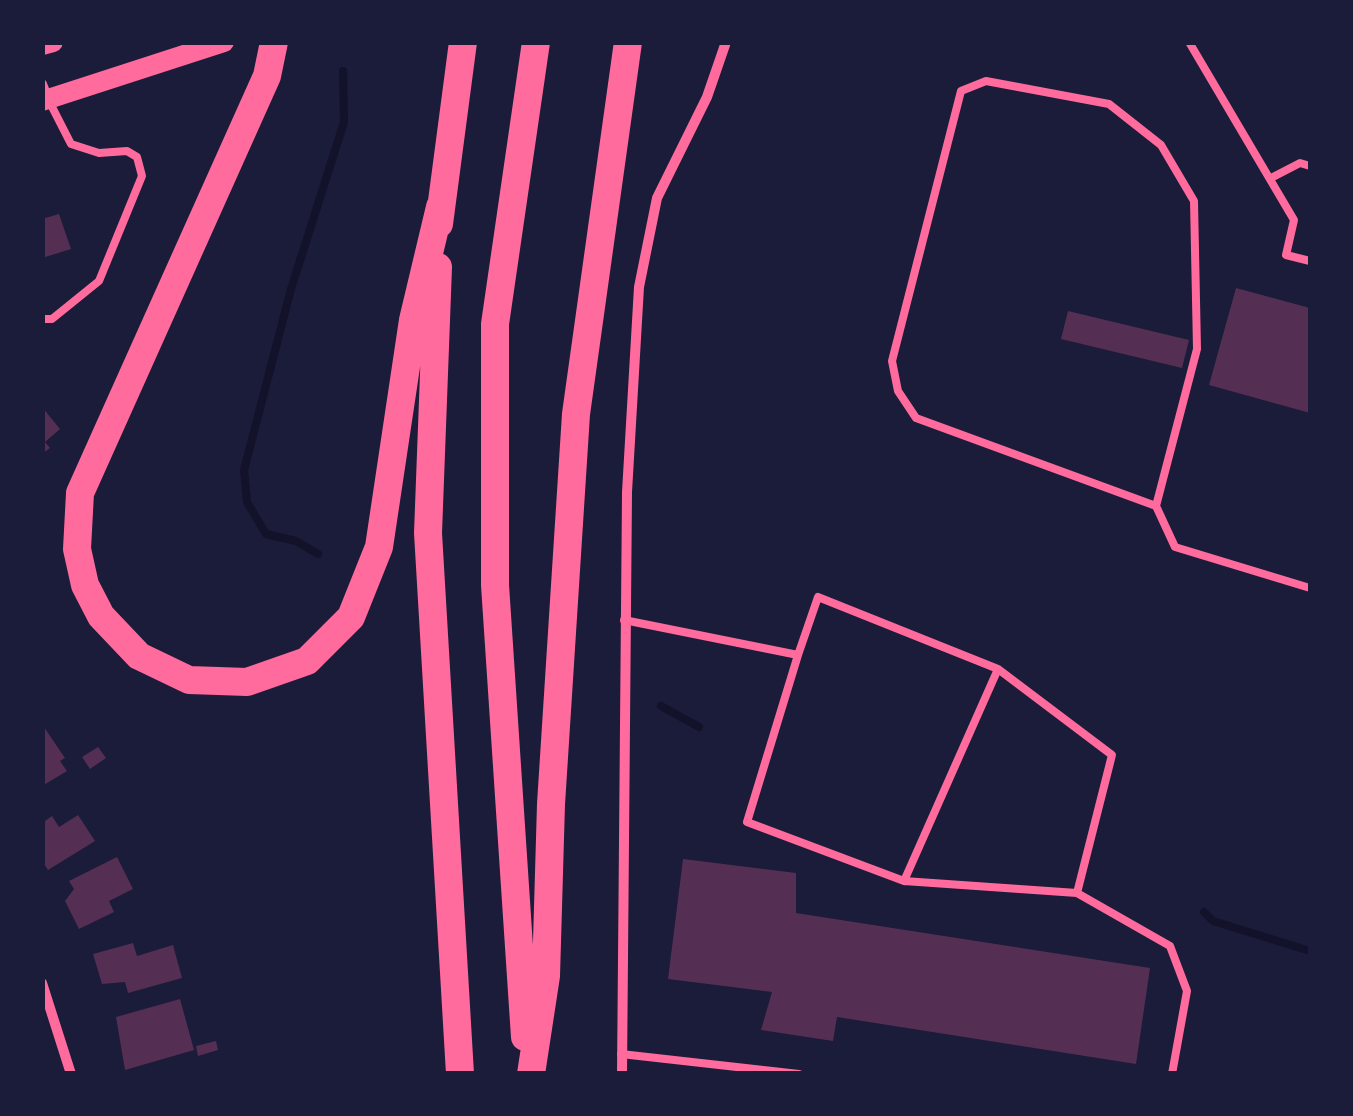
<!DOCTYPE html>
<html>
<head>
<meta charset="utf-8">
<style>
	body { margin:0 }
	#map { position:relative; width:1353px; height:1116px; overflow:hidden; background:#1b1b3a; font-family:"Titillium Web",sans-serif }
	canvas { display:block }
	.frame { position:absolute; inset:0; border:45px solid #1b1b3a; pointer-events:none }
</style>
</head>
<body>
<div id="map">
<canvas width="1353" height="1116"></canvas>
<div class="frame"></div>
</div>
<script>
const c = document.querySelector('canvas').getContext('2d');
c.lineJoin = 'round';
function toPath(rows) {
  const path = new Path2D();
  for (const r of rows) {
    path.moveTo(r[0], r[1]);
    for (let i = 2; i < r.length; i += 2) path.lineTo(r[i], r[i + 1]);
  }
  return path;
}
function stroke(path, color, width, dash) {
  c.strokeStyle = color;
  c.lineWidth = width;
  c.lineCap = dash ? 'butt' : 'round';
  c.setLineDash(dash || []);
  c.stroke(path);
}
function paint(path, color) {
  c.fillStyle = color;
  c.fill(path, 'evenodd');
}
stroke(toPath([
	[318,554,296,541,266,534,247,502,244,470,291,289,344,122,343,71],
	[661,706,699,727],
	[1204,912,1213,921,1310,951]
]), '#12122b', 8);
paint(toPath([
	[59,214,71,249,42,258,42,219],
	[1236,288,1310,308,1310,413,1209,385],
	[1068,311,1189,340,1182,368,1061,339],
	[42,407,60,429,45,442,50,448,42,454],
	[42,724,65,758,60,761,67,771,42,786],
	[98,747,106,758,90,769,82,757],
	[78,815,95,841,48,870,42,861,42,823,52,816,59,827],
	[117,857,133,889,109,901,114,912,79,929,65,901,74,889,69,881],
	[683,859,796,873,796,913,1150,968,1136,1064,837,1017,833,1041,761,1030,772,992,668,979],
	[133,943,137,956,173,945,182,978,128,993,125,982,102,984,93,954],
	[180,999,194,1050,125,1070,116,1017],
	[216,1041,218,1050,198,1056,196,1046]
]), '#542f53');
stroke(toPath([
	[1189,42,1294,220,1286,255,1310,261],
	[1271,178,1300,163,1310,166],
	[42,319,52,319,99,281,142,176,137,157,127,151,99,153,71,144,49,101],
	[1156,506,916,418,898,391,892,361,961,91,986,81,1109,104,1161,145,1194,201,1197,349,1156,506,1175,547,1310,588],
	[624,620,798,655,747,822,904,881,1077,893,1112,755,998,669,818,597,798,655],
	[904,881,998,669],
	[1077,893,1170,946,1187,991,1172,1074],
	[621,1054,799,1074]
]), '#ff6b9d', 8);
stroke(toPath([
	[42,84,48,99],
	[42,983,71,1074],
	[622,1074,627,492,639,287,657,198,707,97,726,42]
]), '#ff6b9d', 10);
stroke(toPath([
	[42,45,53,42],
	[42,101,224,42]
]), '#ff6b9d', 20);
stroke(toPath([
	[274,42,267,76,80,493,77,549,85,585,101,616,139,656,189,680,247,682,307,661,351,617,379,547,413,320,440,207],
	[439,224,463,42],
	[438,267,428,533,460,1074],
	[525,1037,495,585,495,324,536,42],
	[531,1074,546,976,551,804,576,414,628,42]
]), '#ff6b9d', 28);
</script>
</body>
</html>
